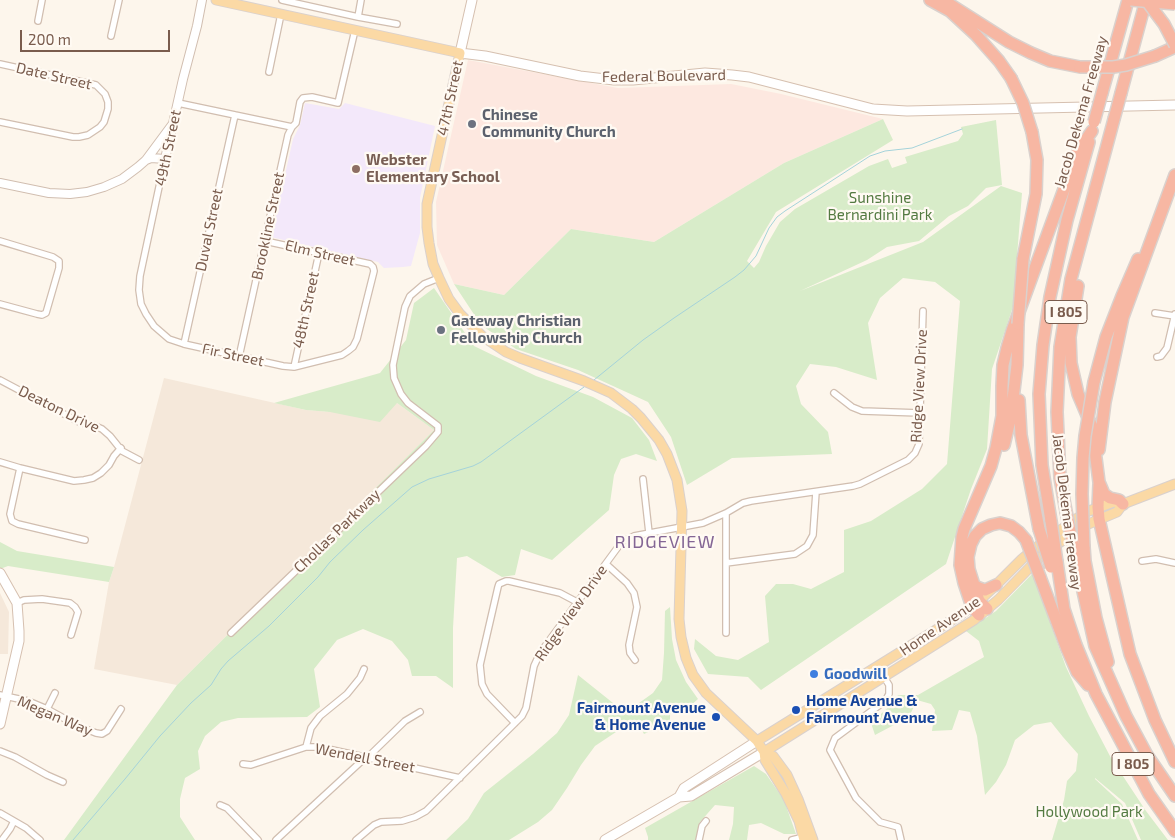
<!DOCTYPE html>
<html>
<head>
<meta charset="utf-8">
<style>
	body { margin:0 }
	#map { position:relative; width:1175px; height:840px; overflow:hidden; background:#fdf6ec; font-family:"Exo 2",sans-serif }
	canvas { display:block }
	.scale { position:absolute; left:20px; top:30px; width:150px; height:22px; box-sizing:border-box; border:2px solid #7a5c4d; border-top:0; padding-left:6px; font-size:15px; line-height:18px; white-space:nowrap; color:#7a5c4d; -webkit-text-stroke:4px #fffaf3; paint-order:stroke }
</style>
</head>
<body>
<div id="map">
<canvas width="1175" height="840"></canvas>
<div class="scale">200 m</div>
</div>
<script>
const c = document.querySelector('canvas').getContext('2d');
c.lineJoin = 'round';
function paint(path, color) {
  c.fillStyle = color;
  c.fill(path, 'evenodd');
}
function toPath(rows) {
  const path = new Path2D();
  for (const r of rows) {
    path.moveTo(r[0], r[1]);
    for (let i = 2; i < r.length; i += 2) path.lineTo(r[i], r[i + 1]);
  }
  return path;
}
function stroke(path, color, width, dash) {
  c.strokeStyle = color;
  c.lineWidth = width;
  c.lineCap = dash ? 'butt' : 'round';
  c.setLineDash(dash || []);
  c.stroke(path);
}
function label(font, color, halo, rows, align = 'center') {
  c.font = font + ' "Exo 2",sans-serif';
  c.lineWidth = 4.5;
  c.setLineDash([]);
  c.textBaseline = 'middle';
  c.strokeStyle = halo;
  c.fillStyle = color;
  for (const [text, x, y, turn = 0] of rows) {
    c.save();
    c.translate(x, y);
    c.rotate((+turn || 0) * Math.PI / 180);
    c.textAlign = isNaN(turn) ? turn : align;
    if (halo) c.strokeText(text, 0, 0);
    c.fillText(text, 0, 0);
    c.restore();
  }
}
paint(toPath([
	[164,378,306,410,330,412,397,403,434,430,177,685,94,669,109,582,114,567],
	[0,593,9,612,8,654,0,654]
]), '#f5e8da');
paint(toPath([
	[468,60,618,88,731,84,781,94,883,119,784,163,654,242,571,229,504,295,454,284,437,245,436,202]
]), '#fde8e0');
paint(toPath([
	[305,103,339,109,345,103,435,126,420,198,420,233,411,266,403,267,384,268,378,262,271,237,293,139,300,125]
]), '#f3e8fa');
paint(toPath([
	[883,119,893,140,776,212,747,261,754,268,759,262,766,246,780,222,795,209,869,166,888,159,892,168,907,163,905,157,958,141,963,134,961,127,996,120,1002,185,986,188,968,206,949,216,919,241,887,247,867,260,800,291,923,242,1001,186,1022,193,1013,307,992,369,987,449,971,489,946,564,761,690,748,677,708,674,694,649,695,639,716,656,738,660,769,642,765,596,776,584,793,584,811,589,844,572,844,530,871,521,922,489,947,464,960,301,935,282,903,278,880,298,868,323,877,380,836,367,810,364,796,386,801,404,828,432,832,454,732,458,687,485,671,437,648,402,578,370,516,349,481,325,454,284,504,295,571,229,654,242,784,163],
	[434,288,474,346,536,376,593,397,632,418,649,440,657,461,636,454,621,459,614,475,609,510,552,560,521,549,515,575,502,577,467,556,457,558,453,628,453,688,436,676,412,676,408,660,392,641,363,629,337,640,314,669,320,707,307,717,238,718,221,722,205,736,198,751,200,769,185,778,180,799,180,817,195,840,64,840,177,685,434,430,397,403,380,422,330,412,306,410,274,403,380,373,406,340,414,303],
	[0,542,17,551,114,567,109,582,8,566,0,569],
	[1034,572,1040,594,1066,667,1089,716,1111,758,1146,811,1168,840,1141,840,1125,803,1095,778,1095,779,1122,804,1138,840,1052,840,1064,800,1067,781,1076,771,1078,754,1063,737,1051,722,1034,725,1015,740,1006,765,996,782,985,795,977,736,970,712,959,710,952,730,932,731,935,710,931,704,917,700,909,717,875,735,871,723,892,704,898,695,918,695,984,657,979,641,966,631,996,611],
	[670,607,672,639,676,660,686,682,698,699,688,708,685,706,670,714,670,722,644,734,637,721,628,724,595,746,581,765,567,788,552,810,538,822,509,840,446,840,468,819,484,793,533,754,557,733,569,715,578,675,618,707,630,706,639,703,653,693,662,680,664,653,665,611],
	[754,766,766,774,784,800,796,834,784,834,761,823,749,825,747,840,729,840,733,824,734,807,715,805,700,822,696,840,648,840,648,837,645,828]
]), '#d8ecc9');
stroke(toPath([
	[594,380,643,340,674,318,735,277,744,270,756,256,769,228,777,217,785,211,870,156,885,151,912,148,962,129],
	[73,840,125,779,160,736,191,703,211,685,221,669,228,661,269,626,318,577,330,562,363,530,412,487,429,479,473,466,481,462,584,387]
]), '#a5d3da', 1);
const minor = toPath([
	[282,0,358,17,397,24],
	[358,17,361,0],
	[38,21,42,0],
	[111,36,119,0],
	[0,64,96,85,105,94,108,102,108,109,104,122,100,127,88,135,79,137,73,137,0,122],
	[269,72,281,14],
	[178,103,292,127],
	[165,159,140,276,139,290,141,304,146,314,154,326,169,339,184,344,283,366,294,367,342,355,348,351,353,347,357,339,374,271,373,267,370,264,265,241],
	[0,241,53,257,59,261,59,268,46,313,42,315,37,314,0,304],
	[1155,313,1175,316],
	[184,344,235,115],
	[239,357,288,135,292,127,296,123,300,102,303,98,312,97,338,103,355,30],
	[1157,357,1161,356,1167,348,1175,314],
	[294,367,319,253],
	[0,380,79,422,95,426,102,429,110,436,122,451,139,460],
	[834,393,852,407,862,411,920,413],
	[0,462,20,468,74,481,84,480,93,478,101,473,109,465,114,456,121,448],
	[20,468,10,514,12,521,18,524,85,540],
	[643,479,649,533],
	[1142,561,1156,559,1175,563],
	[726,563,795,554,807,546,813,535,816,492],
	[606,564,627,583,634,593,637,607,629,645,630,653,635,660],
	[17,603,24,600,42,599,70,603,75,607,78,612,71,635],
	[231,633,426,446,438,432,438,426,408,403,401,394,394,378,393,365,405,307,410,296,424,284,439,278],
	[726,633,726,513],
	[884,677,889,685,889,694,885,701,835,738,830,750,856,798,880,822,898,827,901,840],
	[0,695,28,701,47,709,78,726,96,733,102,734,107,731,121,709],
	[47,709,55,693],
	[515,723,487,694,482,684,480,665,498,587,499,584,506,581,509,581,560,593,577,602],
	[306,747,311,728,320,716,347,694,360,678,364,669],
	[0,751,15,757,47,775,63,782],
	[368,757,405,721,420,712],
	[243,764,251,765,306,747,319,747,460,778],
	[220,805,227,808,258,840],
	[0,813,26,828,40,840],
	[2,840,10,829,14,821],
	[276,840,366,757],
	[356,840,374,825,381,822,402,821,415,817,426,811,515,723,522,716,526,708,534,666,540,653,618,547,624,541,634,536,703,523,726,513,743,503,751,501,853,486,860,484,908,460,915,453,919,444,923,311],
	[699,840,702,826,706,821],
	[792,840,804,837]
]);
const tertiary = toPath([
	[146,160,151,158,165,159,183,79,197,26,202,0],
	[0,183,49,193,70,194,87,192,104,187,122,179,138,167,146,160,172,125]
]);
const secondary = toPath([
	[472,0,460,53,485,56,580,76,614,80,633,80,705,73,732,75,749,77,873,109,907,111,1175,105],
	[0,573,17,603,19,631,19,641,0,724],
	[679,797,684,788,757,741],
	[605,840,679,797,691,796,764,752]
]);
const primary = toPath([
	[216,0,460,53,427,204,427,227,429,243,433,264,439,278,449,299,460,314,482,336,506,352,520,358,584,381,611,393,632,409,641,418,659,440,667,454,677,480,682,511,679,619,681,637,686,658,693,675,706,693,757,741,764,752,765,760,786,794,799,821,804,840],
	[757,741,960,615,979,601,996,585,1022,559,1034,549,1086,512,1114,502,1123,504,1175,484],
	[764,752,936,644,974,620,998,600,1039,558,1079,528,1117,512,1123,504],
	[764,752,773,756,787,775,798,799,813,840]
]);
const motorway = toPath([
	[930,0,950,11,976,35,999,61,1011,78],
	[943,0,1009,42,1031,53,1050,61,1080,67],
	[1155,56,1175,47],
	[1102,93,1128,0],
	[1121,93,1146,0],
	[1023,259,1036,194,1037,160,1032,132],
	[1078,286,1070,337,1071,363,1078,394,1092,427,1099,482,1102,489,1104,494,1110,498,1119,500,1123,504],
	[1094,382,1106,337,1122,296,1138,259],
	[1019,400,1021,435,1039,529],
	[1004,445,1011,416,1017,365,1018,324],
	[1099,450,1105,402,1123,317,1175,175],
	[1099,484,1098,507,1099,519,1130,654,1155,720,1175,762],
	[1066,511,1060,478,1057,412,1060,347,1071,279,1114,119],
	[1051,521,1042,465,1039,394,1043,345,1050,297,1067,220,1089,142],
	[1084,547,1085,561,1096,618,1108,662],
	[1074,550,1095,646,1126,716,1147,755,1175,796],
	[1057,562,1064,609,1076,645,1096,694,1149,794,1175,831],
	[1040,577,1067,649,1077,672,1088,685],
	[972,584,979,588,985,590,996,585],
	[987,609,979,601,969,569,968,557,971,544,975,536,982,529,991,525,1000,523,1011,526,1019,532,1026,540],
	[979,615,972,607,964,583,960,565,962,537,964,529,991,466,996,448,1002,416,1002,386,1003,365,1007,348,1012,331,1078,151,1092,131]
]);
stroke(minor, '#d1beb0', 8);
stroke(tertiary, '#d1beb0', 10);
stroke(secondary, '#d6c0b0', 11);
stroke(primary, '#dad1cd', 11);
stroke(motorway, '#dad1cd', 14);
stroke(minor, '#fff', 5.5);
stroke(tertiary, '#fff', 8);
stroke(secondary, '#fff', 9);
stroke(primary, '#fbd9a5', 9);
stroke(motorway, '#f7b7a3', 11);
const motorwayBridge = toPath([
	[1131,0,1175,4],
	[1146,0,1164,24,1175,45],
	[1080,67,1113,67,1126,65,1155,56],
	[1011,78,1023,103,1032,132],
	[1114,119,1121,93],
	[1094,122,1102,93],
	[1018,324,1023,259],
	[1066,511,1074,550],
	[1051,521,1057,562],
	[1039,529,1051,567],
	[1026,540,1040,577],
	[1084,547,1082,494,1083,458,1085,436,1094,382]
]);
stroke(motorwayBridge, '#dad1cd', 14, []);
stroke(motorwayBridge, '#f7b7a3', 11);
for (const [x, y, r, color] of [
	[472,124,5,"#6b7280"],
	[356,169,5,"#8d6e63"],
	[441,330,5,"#6b7280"],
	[814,674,5,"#3f7fe0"],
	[796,710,5,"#1a4fb4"],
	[716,717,5,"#1a4fb4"]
]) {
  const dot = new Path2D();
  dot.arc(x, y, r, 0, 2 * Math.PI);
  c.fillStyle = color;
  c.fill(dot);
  stroke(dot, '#fffaf3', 2);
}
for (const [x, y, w] of [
	[1066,312,42],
	[1133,764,42]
]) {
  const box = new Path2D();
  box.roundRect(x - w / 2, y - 11.5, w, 23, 4);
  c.fillStyle = '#fffaf3';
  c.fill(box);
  stroke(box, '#7a5c4d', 1);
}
label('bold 14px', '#7a5c4d', null, [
	["I 805",1066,312],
	["I 805",1133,764]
]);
label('15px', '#7a5c4d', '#fffaf3', [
	["Date Street",54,76,13],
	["Federal Boulevard",664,76,-1],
	["47th Street",450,98,-78],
	["Jacob Dekema Freeway",1081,112,-74],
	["49th Street",168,148,-78],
	["Brookline Street",268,226,-78],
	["Duval Street",209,230,-78],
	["Elm Street",320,253,13],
	["48th Street",306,310,-78],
	["Fir Street",233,355,12],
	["Ridge View Drive",919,386,-87],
	["Deaton Drive",59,409,26],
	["Jacob Dekema Freeway",1067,512,83],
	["Chollas Parkway",337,531,-44],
	["Ridge View Drive",571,613,-55],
	["Home Avenue",940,626,-34],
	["Megan Way",55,716,23],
	["Wendell Street",365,758,11]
]);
label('bold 15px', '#5b616d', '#fffaf3', [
	["Chinese",482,115],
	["Community Church",482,132],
	["Gateway Christian",451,321],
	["Fellowship Church",451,338]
], 'left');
label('bold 15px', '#785e54', '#fffaf3', [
	["Webster",366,160],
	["Elementary School",366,177]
], 'left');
label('15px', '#537a41', '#fffaf3', [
	["Sunshine",880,198],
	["Bernardini Park",880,215],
	["Hollywood Park",1089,812]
]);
label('bold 15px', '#366cbe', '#fffaf3', [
	["Goodwill",824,674]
], 'left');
label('bold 15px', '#164399', '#fffaf3', [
	["Home Avenue &",806,701],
	["Fairmount Avenue",806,718],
	["Fairmount Avenue",706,708,"right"],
	["& Home Avenue",706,725,"right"]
], 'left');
c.letterSpacing = '1px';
label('18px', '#846695', '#fffaf3', [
	["RIDGEVIEW",665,542]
]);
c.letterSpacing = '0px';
</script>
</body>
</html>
